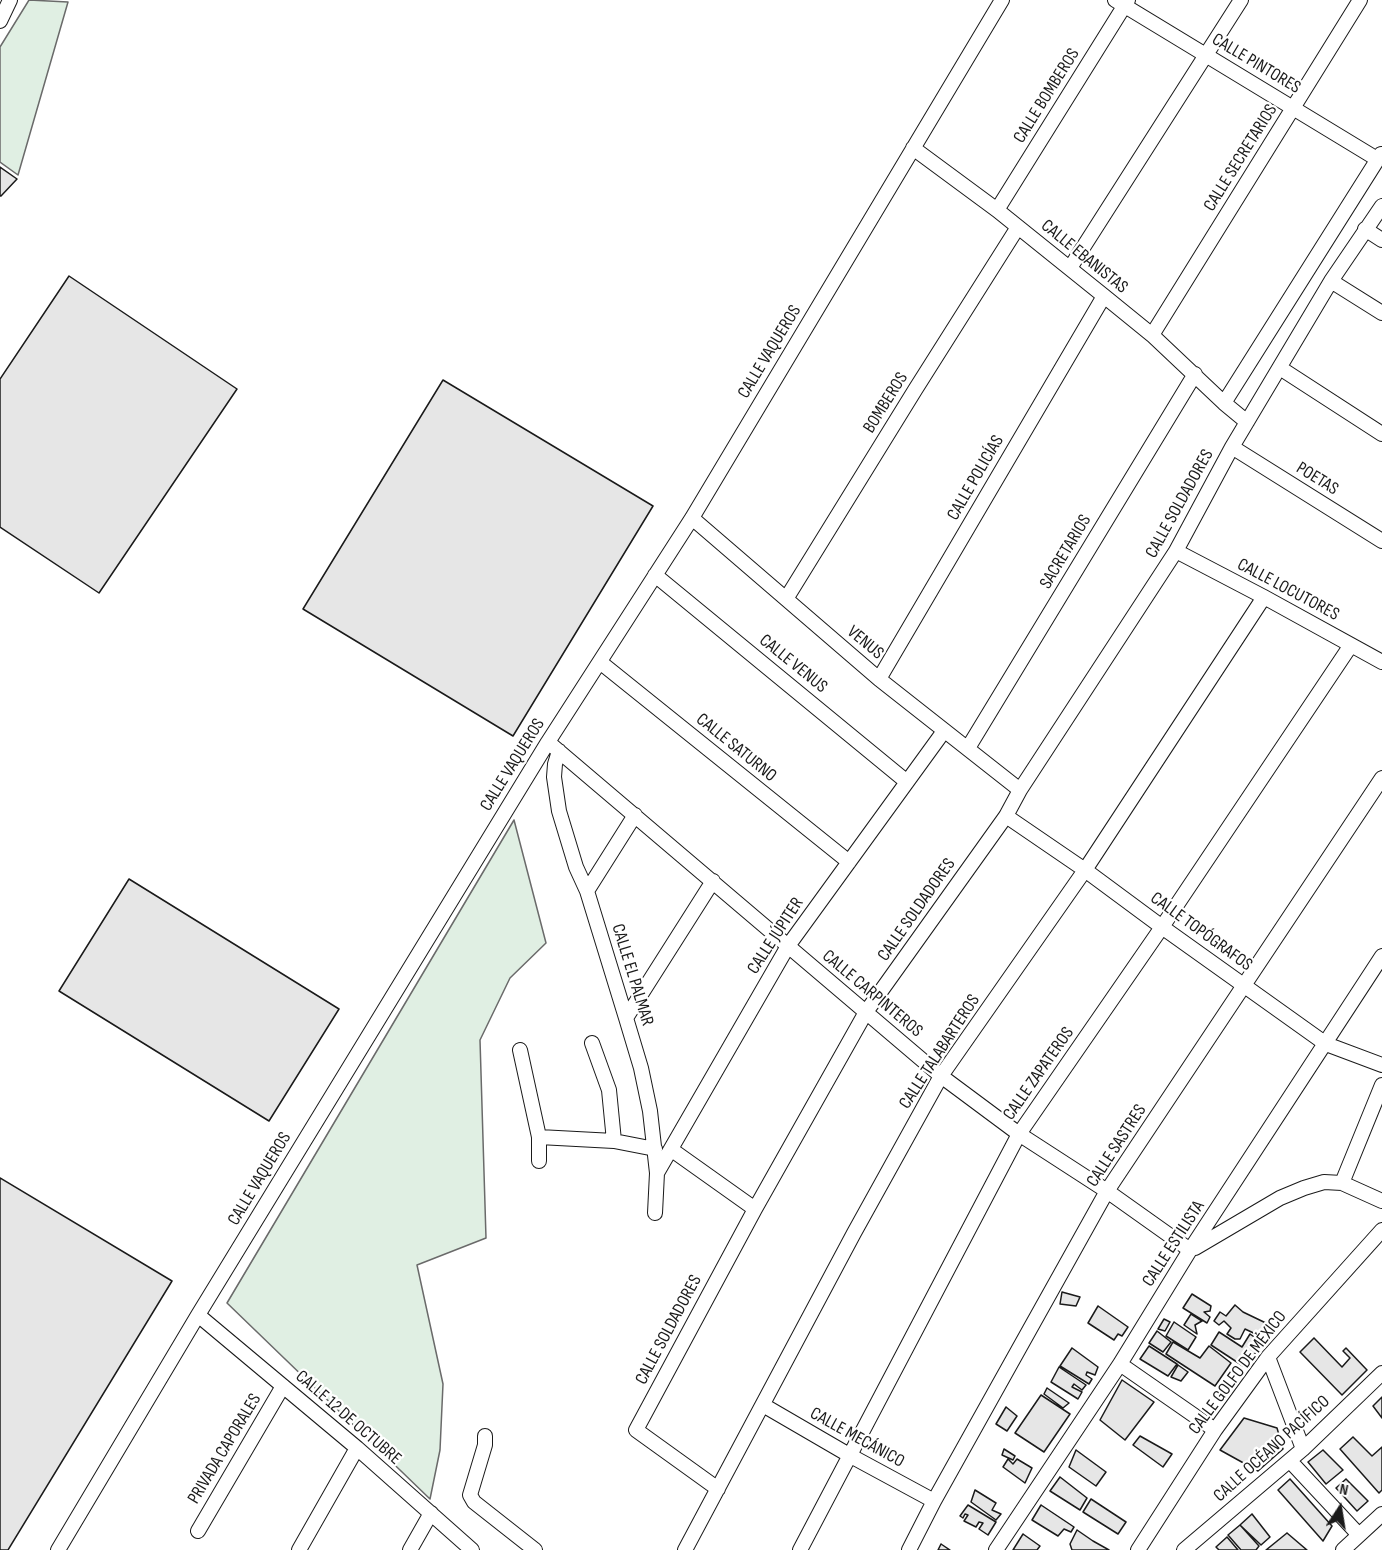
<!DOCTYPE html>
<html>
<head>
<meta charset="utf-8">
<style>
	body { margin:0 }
	#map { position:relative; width:1382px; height:1550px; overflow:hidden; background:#fff; font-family:"Sofia Sans Condensed",sans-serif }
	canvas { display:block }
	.north { position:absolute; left:1310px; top:1478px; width:60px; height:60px; -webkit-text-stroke:4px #fff; paint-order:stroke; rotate:12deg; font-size:16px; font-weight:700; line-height:24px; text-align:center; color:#1a1a1a }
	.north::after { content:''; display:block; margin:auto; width:21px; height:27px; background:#1a1a1a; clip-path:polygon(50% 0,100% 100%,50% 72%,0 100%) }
</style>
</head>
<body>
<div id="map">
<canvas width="1382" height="1550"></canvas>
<div class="north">N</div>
</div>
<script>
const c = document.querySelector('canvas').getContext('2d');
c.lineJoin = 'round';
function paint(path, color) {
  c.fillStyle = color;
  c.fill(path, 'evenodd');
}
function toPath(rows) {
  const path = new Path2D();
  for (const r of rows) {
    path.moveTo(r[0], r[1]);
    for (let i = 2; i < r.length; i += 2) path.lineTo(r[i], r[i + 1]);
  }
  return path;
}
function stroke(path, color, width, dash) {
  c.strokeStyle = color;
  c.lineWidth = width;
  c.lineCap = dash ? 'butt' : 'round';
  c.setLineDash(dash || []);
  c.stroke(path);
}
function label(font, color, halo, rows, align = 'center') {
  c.font = font + ' "Sofia Sans Condensed",sans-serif';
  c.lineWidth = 4.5;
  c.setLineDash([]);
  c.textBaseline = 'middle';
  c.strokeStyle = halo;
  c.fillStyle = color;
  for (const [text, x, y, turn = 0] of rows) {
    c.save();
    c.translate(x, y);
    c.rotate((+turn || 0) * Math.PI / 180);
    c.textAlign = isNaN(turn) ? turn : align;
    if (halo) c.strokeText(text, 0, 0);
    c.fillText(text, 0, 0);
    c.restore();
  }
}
const green = toPath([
	[29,0,68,2,18,175,0,162,0,47,29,0],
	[514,820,546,943,510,978,480,1040,486,1238,417,1265,443,1384,440,1450,430,1499,227,1303,514,820]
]);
paint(green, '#e0efe3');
stroke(green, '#6a6a6a', 1.5);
const building = toPath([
	[0,167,17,179,1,196,0,196,0,167],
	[69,276,237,389,99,593,0,527,0,379,69,276],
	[443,380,653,506,513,736,303,609,443,380],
	[129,879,339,1009,269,1121,59,991,129,879],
	[0,1178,172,1281,8,1550,0,1550,0,1178],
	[1062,1292,1080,1297,1076,1306,1060,1304,1062,1292],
	[1192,1294,1211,1306,1210,1311,1204,1312,1210,1317,1207,1323,1183,1308,1192,1294],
	[1235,1305,1243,1312,1270,1325,1262,1337,1245,1329,1240,1339,1235,1339,1227,1334,1231,1328,1224,1321,1219,1325,1214,1321,1220,1312,1226,1316,1235,1305],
	[1098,1306,1128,1327,1122,1336,1118,1334,1114,1340,1088,1323,1098,1306],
	[1191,1314,1202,1321,1195,1325,1197,1334,1184,1325,1191,1314],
	[1164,1319,1170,1322,1165,1331,1158,1329,1164,1319],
	[1174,1322,1196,1337,1188,1350,1166,1336,1174,1322],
	[1157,1331,1171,1342,1163,1352,1149,1343,1157,1331],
	[1219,1332,1242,1347,1250,1334,1264,1344,1243,1366,1211,1345,1219,1332],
	[1314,1338,1342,1367,1350,1358,1343,1351,1346,1348,1367,1370,1342,1395,1300,1352,1314,1338],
	[1173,1342,1200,1358,1209,1346,1231,1363,1215,1386,1166,1354,1173,1342],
	[1149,1346,1177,1364,1168,1376,1140,1359,1149,1346],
	[1072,1348,1098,1367,1095,1375,1087,1372,1086,1375,1092,1379,1089,1384,1060,1366,1072,1348],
	[1178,1365,1188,1372,1181,1381,1171,1377,1178,1365],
	[1059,1367,1086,1385,1082,1390,1074,1384,1072,1387,1082,1392,1078,1399,1051,1382,1059,1367],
	[1122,1380,1154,1402,1125,1440,1100,1420,1122,1380],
	[1047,1388,1069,1403,1063,1408,1044,1394,1047,1388],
	[1041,1395,1070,1414,1044,1452,1015,1433,1041,1395],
	[1382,1397,1382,1418,1373,1406,1382,1397],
	[1006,1407,1017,1416,1007,1431,996,1424,1006,1407],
	[1244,1418,1277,1428,1283,1449,1258,1471,1220,1450,1244,1418],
	[1140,1436,1172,1454,1163,1467,1133,1445,1140,1436],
	[1353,1437,1372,1456,1382,1447,1382,1490,1379,1493,1340,1449,1353,1437],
	[1004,1449,1015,1456,1013,1460,1002,1455,1004,1449],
	[1076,1450,1106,1472,1096,1486,1069,1467,1076,1450],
	[1323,1450,1343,1470,1326,1484,1308,1462,1323,1450],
	[1008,1459,1013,1464,1017,1459,1032,1468,1025,1483,1003,1467,1008,1459],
	[1060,1477,1087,1498,1080,1510,1050,1491,1060,1477],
	[1290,1479,1332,1526,1323,1541,1278,1490,1290,1479],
	[1346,1479,1368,1501,1357,1511,1336,1488,1346,1479],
	[975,1490,996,1503,992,1510,1001,1514,996,1520,971,1502,975,1490],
	[1091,1499,1126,1522,1118,1534,1083,1512,1091,1499],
	[968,1505,996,1522,988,1535,979,1529,983,1523,979,1522,976,1527,964,1521,968,1515,965,1514,963,1518,960,1516,968,1505],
	[1041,1505,1074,1527,1071,1532,1064,1529,1058,1536,1032,1520,1041,1505],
	[1252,1514,1270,1537,1261,1545,1240,1525,1252,1514],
	[1240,1525,1259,1546,1256,1550,1241,1550,1228,1535,1240,1525],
	[1077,1530,1093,1541,1109,1550,1072,1550,1070,1544,1077,1530],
	[1287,1533,1307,1550,1266,1550,1287,1533],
	[1023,1534,1040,1546,1037,1550,1013,1550,1023,1534],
	[1227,1537,1238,1550,1219,1550,1216,1547,1227,1537],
	[941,1544,950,1550,938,1550,941,1544]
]);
paint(building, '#e6e6e6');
stroke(building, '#1a1a1a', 1.5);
const minor = toPath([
	[1115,0,1377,159],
	[0,21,10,0],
	[913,148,997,210,1104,296,1152,335,1224,403,1247,422],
	[997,210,1128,0],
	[1365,229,1382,240],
	[1070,268,1241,0],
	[1331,281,1382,313],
	[1152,335,1360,0],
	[1280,368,1382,434],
	[1224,403,1381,154],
	[1232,447,1382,541],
	[692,518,879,679,1020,790],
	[1176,551,1264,597,1382,662],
	[655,575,907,782],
	[786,599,915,390,1018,227],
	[600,662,849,862],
	[879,679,1104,296],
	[548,742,941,1076,1019,1134,1107,1191,1190,1250],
	[968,748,1195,374],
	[559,751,555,764,554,777,559,811,576,867,587,891,626,1018,641,1068,650,1111,657,1173,655,1213],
	[1006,816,1085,870,1162,927,1326,1044,1382,1065],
	[587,891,635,815],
	[626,1018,713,881],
	[592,1043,609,1090,614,1141],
	[520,1050,539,1137,539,1161],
	[539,1137,614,1141,655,1149],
	[672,1150,755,1209],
	[657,1173,788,946,944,731],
	[1342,1183,1382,1085],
	[1195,1248,1280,1198,1304,1188,1324,1182,1342,1183,1382,1201],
	[198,1315,357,1448,472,1550],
	[1268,1357,1303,1449],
	[1120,1364,1215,1430],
	[763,1405,849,1455,934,1501],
	[485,1436,485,1445,470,1495,474,1502,535,1550],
	[1290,1461,1359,1535],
	[718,1489,636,1430,755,1209,866,1012,1006,816,1020,790,1176,551,1232,447,1331,281,1382,206],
	[198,1531,283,1386],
	[58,1550,198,1315,548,742,692,518,1002,0],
	[299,1550,357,1448],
	[410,1550,431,1513],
	[685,1550,854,1233,941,1076,1085,870,1264,597],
	[800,1550,1019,1134,1162,927,1351,645],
	[909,1550,934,1501,1107,1191,1382,778],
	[996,1550,1120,1364,1190,1250,1382,956],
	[1138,1550,1215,1430,1268,1357,1382,1230],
	[1184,1550,1303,1449,1382,1373],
	[1343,1550,1382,1514]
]);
stroke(minor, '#1a1a1a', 16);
stroke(minor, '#fff', 14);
label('18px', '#1a1a1a', '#fff', [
	["CALLE PINTORES",1256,64,31],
	["CALLE BOMBEROS",1047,96,-58],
	["CALLE SECRETARIOS",1241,158,-58],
	["CALLE EBANISTAS",1084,257,39],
	["CALLE VAQUEROS",770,352,-59],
	["BOMBEROS",886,403,-58],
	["CALLE POLICÍAS",976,478,-60],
	["POETAS",1317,479,32],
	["CALLE SOLDADORES",1180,504,-61],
	["SACRETARIOS",1066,552,-59],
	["CALLE LOCUTORES",1288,590,28],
	["VENUS",865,643,40],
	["CALLE VENUS",793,664,39],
	["CALLE SATURNO",736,748,39],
	["CALLE VAQUEROS",513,765,-58],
	["CALLE SOLDADORES",917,910,-55],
	["CALLE TOPÓGRAFOS",1201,932,36],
	["CALLE JÚPITER",776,936,-57],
	["CALLE EL PALMAR",632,975,73],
	["CALLE CARPINTEROS",872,994,40],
	["CALLE TALABARTEROS",940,1052,-57],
	["CALLE ZAPATEROS",1039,1074,-55],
	["CALLE SASTRES",1117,1146,-57],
	["CALLE VAQUEROS",260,1179,-59],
	["CALLE ESTILISTA",1174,1244,-57],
	["CALLE SOLDADORES",669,1330,-62],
	["CALLE GOLFO DE MÉXICO",1238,1373,-53],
	["CALLE 12 DE OCTUBRE",348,1418,41],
	["CALLE MECÁNICO",857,1438,29],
	["PRIVADA CAPORALES",225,1449,-59],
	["CALLE OCÉANO PACÍFICO",1272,1449,-42]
]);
</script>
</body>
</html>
